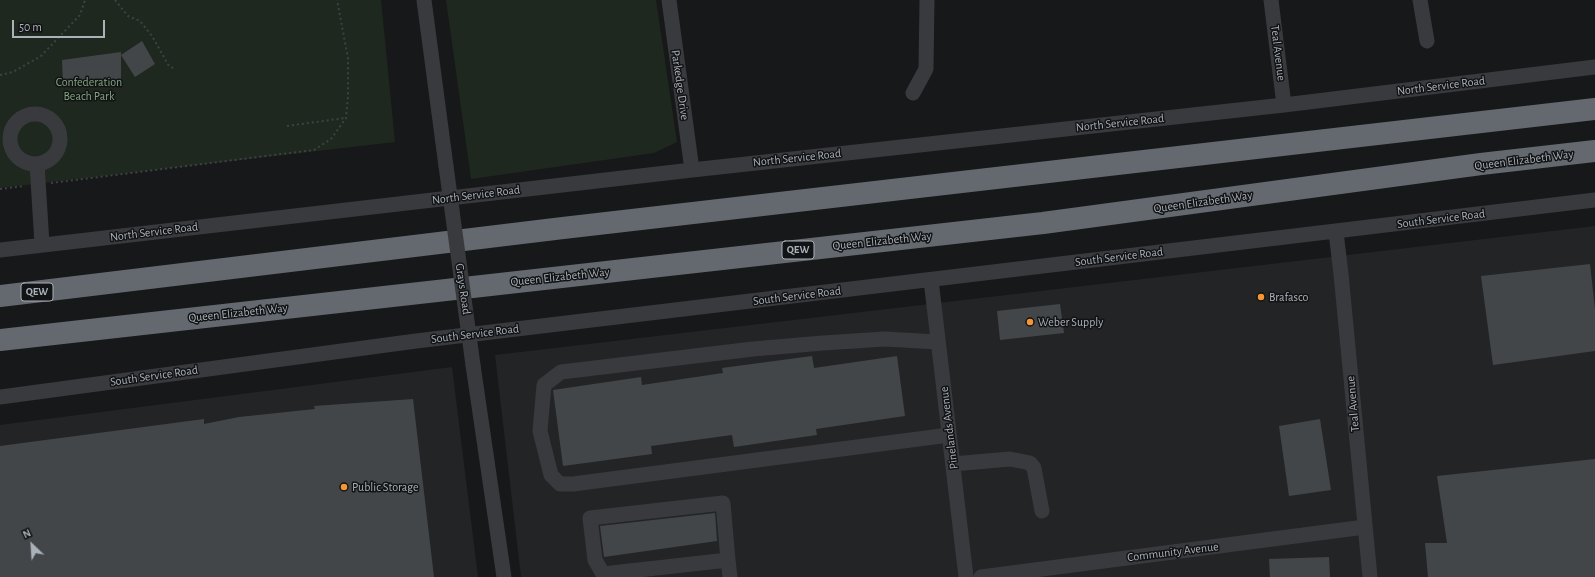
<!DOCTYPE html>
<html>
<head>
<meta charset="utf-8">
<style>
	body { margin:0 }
	#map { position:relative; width:1595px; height:577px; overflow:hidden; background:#171819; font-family:"Alegreya Sans",sans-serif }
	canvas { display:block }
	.north { position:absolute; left:12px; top:525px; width:40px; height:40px; -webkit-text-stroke:3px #121314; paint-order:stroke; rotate:335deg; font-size:11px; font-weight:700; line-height:16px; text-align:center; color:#a9b1b9 }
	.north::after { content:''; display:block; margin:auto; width:14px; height:18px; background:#a9b1b9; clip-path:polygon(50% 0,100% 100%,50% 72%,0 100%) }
	.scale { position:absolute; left:12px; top:20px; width:93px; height:18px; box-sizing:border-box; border:2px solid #a9b1b9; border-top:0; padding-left:5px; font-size:12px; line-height:14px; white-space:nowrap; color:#a9b1b9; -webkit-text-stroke:3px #121314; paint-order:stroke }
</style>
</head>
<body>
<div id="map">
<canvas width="1595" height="577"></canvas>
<div class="north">N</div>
<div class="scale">50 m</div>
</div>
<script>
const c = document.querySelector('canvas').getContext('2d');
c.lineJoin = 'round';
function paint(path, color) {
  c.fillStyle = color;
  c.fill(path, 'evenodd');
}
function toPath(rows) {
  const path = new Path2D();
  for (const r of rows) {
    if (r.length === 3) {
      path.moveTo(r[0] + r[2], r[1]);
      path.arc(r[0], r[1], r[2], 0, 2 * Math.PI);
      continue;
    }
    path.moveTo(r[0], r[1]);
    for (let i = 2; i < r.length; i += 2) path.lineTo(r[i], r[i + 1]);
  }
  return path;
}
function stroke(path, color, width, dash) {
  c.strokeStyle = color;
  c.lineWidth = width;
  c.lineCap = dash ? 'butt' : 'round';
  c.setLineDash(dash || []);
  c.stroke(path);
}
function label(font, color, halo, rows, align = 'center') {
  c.font = font + ' "Alegreya Sans",sans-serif';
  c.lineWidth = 3;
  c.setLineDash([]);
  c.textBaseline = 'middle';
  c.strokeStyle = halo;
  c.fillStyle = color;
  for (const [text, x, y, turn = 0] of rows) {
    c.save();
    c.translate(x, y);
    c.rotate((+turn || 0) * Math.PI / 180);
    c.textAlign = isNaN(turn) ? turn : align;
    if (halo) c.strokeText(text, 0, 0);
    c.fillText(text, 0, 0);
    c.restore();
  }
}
paint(toPath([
	[1595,226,1595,577,521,577,495,355],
	[452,367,478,577,0,577,0,425]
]), '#232426');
paint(toPath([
	[0,0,381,0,395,142,0,188],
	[446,0,656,0,677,142,654,153,471,179]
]), '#1f281f');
paint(toPath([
	[142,41,155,64,135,77,121,55],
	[121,52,121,80,63,85,62,60],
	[1590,264,1595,309,1595,351,1493,365,1481,276],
	[1060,304,1064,333,1000,340,997,311],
	[812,356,814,368,897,356,905,416,816,429,817,435,734,447,732,435,651,446,652,454,563,466,553,390,641,377,642,385,723,373,722,368],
	[413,399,434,577,0,577,0,446,204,419,204,424,239,417,315,409,314,406],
	[1320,419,1331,490,1289,496,1279,426],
	[1595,459,1595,577,1428,577,1425,543,1447,543,1437,476],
	[715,513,717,541,604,557,600,526],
	[1329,557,1330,577,1270,577,1269,559]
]), '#434649');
stroke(toPath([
	[115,0,128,16,140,21,152,36,169,66,173,68],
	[0,75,13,72,41,56,80,15,85,0],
	[287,126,345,118],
	[51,183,314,150,331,139,346,118,348,97,348,58,337,0],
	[0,189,25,186]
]), '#3e4145', 2, [2, 3]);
stroke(toPath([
	[424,0,446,166],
	[669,0,692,170],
	[1271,0,1284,105],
	[1420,0,1427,41],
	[913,93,926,69,927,0],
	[35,139,25],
	[37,164,42,244],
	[1336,232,1341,274,1370,577],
	[0,250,692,170,1284,105,1595,67],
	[931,280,966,577],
	[938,342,885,339,823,343,753,349,561,372,544,385,540,431,551,475,560,484,573,484,949,435],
	[473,365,504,577],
	[0,397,416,341,1595,200],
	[953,464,1010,459,1030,463,1034,468,1042,511],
	[603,574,595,560,590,518,723,503,728,560],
	[604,577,603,574,728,560,730,577],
	[981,577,1365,527]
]), '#383a3e', 15);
stroke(toPath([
	[0,296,563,228,1595,109],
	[0,340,1043,223,1481,164,1595,151]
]), '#646970', 22);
stroke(toPath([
	[446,166,473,365]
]), '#383a3e', 15);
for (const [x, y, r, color] of [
	[1261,297,4,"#f59634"],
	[1030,322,4,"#f59634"],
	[344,487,4,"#f59634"]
]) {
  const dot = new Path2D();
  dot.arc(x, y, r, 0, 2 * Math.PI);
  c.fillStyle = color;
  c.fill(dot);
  stroke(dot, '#121314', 1.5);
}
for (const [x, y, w] of [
	[798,250,32],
	[37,292,32]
]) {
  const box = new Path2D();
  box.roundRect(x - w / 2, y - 9, w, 18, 3);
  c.fillStyle = '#121314';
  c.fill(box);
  stroke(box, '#a9b1b9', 1);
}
label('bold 11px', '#a9b1b9', null, [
	["QEW",798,250],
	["QEW",37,292]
]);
label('12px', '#a9b1b9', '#121314', [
	["Teal Avenue",1278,53,83],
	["Parkedge Drive",680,85,82],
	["North Service Road",1441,86,-7],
	["North Service Road",1120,123,-6],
	["North Service Road",797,158,-6],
	["Queen Elizabeth Way",1524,160,-7],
	["North Service Road",476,195,-7],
	["Queen Elizabeth Way",1203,202,-8],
	["South Service Road",1441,219,-7],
	["North Service Road",154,232,-7],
	["Queen Elizabeth Way",882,241,-6],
	["South Service Road",1119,257,-7],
	["Queen Elizabeth Way",560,277,-6],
	["Grays Road",463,289,82],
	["South Service Road",797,296,-7],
	["Queen Elizabeth Way",238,313,-6],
	["South Service Road",475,334,-7],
	["South Service Road",154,376,-8],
	["Teal Avenue",1353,404,-95],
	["Pinelands Avenue",949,428,-97],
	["Community Avenue",1173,552,-7]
]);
label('12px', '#83a580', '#121314', [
	["Confederation",89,82],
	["Beach Park",89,96]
]);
label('12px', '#a9b1b9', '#121314', [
	["Brafasco",1269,297],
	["Weber Supply",1038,322],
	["Public Storage",352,487]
], 'left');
</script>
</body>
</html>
